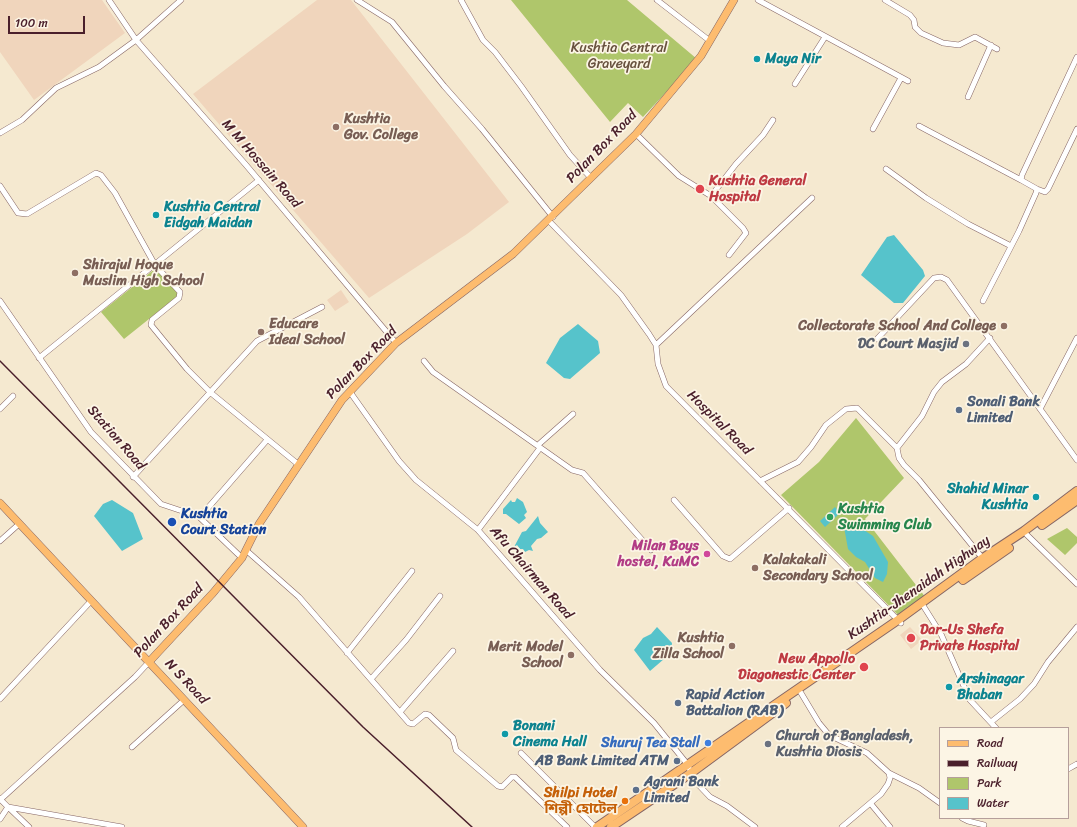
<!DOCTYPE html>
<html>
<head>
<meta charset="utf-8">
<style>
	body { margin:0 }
	#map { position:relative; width:1077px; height:827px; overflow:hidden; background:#f5e9d0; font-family:Sriracha,sans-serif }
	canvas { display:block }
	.legend { position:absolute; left:939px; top:727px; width:130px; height:92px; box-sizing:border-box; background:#fcf5e5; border:1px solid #b59f9b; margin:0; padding:5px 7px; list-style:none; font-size:12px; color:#4a1f2b }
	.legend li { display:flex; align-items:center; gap:8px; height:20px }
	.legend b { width:20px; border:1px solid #b59f9b }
	.scale { position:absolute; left:8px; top:16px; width:77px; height:18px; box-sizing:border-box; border:2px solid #4a1f2b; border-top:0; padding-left:5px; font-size:12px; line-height:14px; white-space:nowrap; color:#4a1f2b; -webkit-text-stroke:3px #fcf5e5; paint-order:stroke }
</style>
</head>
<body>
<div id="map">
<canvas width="1077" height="827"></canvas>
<ul class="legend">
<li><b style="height:5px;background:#fdbc6f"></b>Road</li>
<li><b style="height:5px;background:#4a1f2b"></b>Railway</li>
<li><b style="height:11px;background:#afc66b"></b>Park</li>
<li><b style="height:11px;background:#56c3cb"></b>Water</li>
</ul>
<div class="scale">100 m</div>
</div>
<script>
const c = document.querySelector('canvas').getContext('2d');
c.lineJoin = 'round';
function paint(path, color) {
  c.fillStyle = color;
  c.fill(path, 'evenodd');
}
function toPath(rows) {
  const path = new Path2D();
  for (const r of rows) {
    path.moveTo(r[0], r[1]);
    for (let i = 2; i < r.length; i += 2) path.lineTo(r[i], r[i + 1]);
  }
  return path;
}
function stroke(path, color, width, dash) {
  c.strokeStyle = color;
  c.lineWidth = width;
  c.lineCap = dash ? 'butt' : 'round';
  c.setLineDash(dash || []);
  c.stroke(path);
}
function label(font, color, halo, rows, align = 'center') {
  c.font = font + ' Sriracha,"Noto Sans Bengali",sans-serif';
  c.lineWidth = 3.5;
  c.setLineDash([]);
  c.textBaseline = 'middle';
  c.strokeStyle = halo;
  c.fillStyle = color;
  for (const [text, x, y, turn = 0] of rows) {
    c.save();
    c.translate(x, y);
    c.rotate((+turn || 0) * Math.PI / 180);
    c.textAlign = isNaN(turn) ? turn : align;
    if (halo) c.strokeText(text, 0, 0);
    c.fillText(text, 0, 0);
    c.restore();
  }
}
paint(toPath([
	[0,0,102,0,125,33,34,100,0,52],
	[317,0,351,0,509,202,467,234,369,298,193,94],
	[341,290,349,302,335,311,327,300],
	[910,627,922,640,911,649,900,635]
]), '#f0d5bc');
paint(toPath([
	[511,0,627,0,697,59,643,117,628,103,610,122],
	[156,268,179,295,124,339,101,312],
	[856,418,904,478,865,519,926,598,899,616,781,495,819,462],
	[1067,528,1077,537,1077,543,1065,555,1047,539]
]), '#afc66b');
paint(toPath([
	[894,235,923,270,925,276,903,303,894,303,861,275,887,237],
	[578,324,598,341,600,353,570,379,564,378,546,363,560,338],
	[517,498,523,502,527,512,524,515,526,518,519,524,506,514,503,514,503,509,511,500,512,502,515,502],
	[112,500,133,513,143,539,122,551,94,516,103,504],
	[835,507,840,513,825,527,820,521],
	[538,516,540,523,548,532,541,538,537,539,531,546,533,551,529,550,525,552,523,549,520,549,517,545,514,547,522,532,526,531],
	[844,527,864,530,873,536,888,562,887,574,883,582,875,578,865,562,856,557,848,549],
	[657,627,672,643,671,653,650,671,634,650,643,638,651,634]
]), '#56c3cb');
const minor = toPath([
	[109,0,136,40,246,165,396,343],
	[357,0,392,22,444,86,482,129,553,217],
	[461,0,483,40,495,52,521,86,570,155,591,178],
	[657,0,710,41],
	[758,0,908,81],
	[885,0,910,15,914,20,915,27,921,33,943,43,959,45,975,37,997,49],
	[795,84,825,37],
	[968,97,991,45],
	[919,126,1021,180],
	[873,129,901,78],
	[0,133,22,120,56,88,99,67,136,40,181,0],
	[636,134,679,176,711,196],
	[886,169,926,198,968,224,1011,246],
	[0,186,18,213,27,214,96,173,101,175,115,193,155,265,180,292,179,298,152,320,151,325,187,369,211,393,299,465],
	[1037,189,1045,192,1048,189,1077,129],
	[549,221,621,295,649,334,656,345,658,364,666,386,901,623],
	[729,255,746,233,743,228,711,196,736,164,763,135,773,120],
	[0,301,91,432,161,504,182,511,195,513,242,558],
	[983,301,1019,231,1036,193,1037,189,1021,180,1022,175,1077,57],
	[877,339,934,278,941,277,947,280,1077,460],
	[656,345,812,198],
	[39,358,259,180],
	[424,361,433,372,572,470,583,473,651,550],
	[350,392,399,461,416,480,478,530,600,670,654,723,688,765,693,779,710,797,727,806,755,827],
	[0,409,13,396],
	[1040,409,1077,338],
	[538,445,573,414],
	[897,448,922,416,934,392,942,382,966,364,990,338],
	[133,477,257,341,322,307],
	[760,481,798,462,811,447,826,425,846,409,857,408,897,448,899,458,904,465,919,480,984,560],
	[674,500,723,556,730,559,789,508],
	[200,517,267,440],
	[478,530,540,448],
	[1027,535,1077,584],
	[0,541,19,524],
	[247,551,299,597,409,723,413,724,425,714,429,715,453,738,456,750,498,786,502,787,512,777,515,777,567,827],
	[924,607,941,634,970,700,996,728],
	[347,653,412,571],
	[371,679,406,640,440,596],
	[801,693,819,723,829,735,867,753,889,773,890,778,888,784,881,794,842,827],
	[0,699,91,601],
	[400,712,453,651],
	[991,722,1020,699,1034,684,1048,662,1077,627],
	[132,747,184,700],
	[521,753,595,827],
	[1068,769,1077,764],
	[889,773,919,788,940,803],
	[0,799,8,807,122,827],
	[0,800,135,677,149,662],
	[871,804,890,827],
	[962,818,968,821,984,825],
	[0,819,8,807,29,827]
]);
const major = toPath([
	[0,503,303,827],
	[149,662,213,593,242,558,259,524,342,400,396,343,513,254,636,134,701,56,734,0]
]);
const highway = toPath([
	[1042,525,1077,500],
	[963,580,1009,548],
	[597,827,898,620,983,558,1024,531,1077,491],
	[611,827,691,773,786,703]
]);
stroke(minor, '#866665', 6);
stroke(major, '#866665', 8);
stroke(highway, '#866665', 10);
stroke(minor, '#fff', 5);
stroke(major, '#fdbc6f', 7);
stroke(highway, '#fdbc6f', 8);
stroke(toPath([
	[0,361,363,727,472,827]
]), '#4a1f2b', 1.5);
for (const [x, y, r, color] of [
	[757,59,4,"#0f9aa8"],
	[336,127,4,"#8d6e63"],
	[700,189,5,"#e0444e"],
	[156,215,4,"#0f9aa8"],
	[75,273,4,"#8d6e63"],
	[1004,326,4,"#8d6e63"],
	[261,332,4,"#8d6e63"],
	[966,344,4,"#6b7280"],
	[959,410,4,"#5c6f8a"],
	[1036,497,4,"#0f9aa8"],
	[830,517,4,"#2e9e5b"],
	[172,522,5,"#1a4fb4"],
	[707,554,4,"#d1479c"],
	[755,568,4,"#8d6e63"],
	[911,638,5,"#e0444e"],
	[732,646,4,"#8d6e63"],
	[571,655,4,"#8d6e63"],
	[864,667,5,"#e0444e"],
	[949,687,4,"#0f9aa8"],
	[678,703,4,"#5c6f8a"],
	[505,734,4,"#0f9aa8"],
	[708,743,4,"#3f7fe0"],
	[768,744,4,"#6b7280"],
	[677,761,4,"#5c6f8a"],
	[636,790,4,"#5c6f8a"],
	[625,801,4,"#e8710a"]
]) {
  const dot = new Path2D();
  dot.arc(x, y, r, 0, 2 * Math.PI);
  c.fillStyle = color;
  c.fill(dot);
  stroke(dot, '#fcf5e5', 1.5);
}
label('14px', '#68513e', '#fcf5e5', [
	["Kushtia Central",619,48],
	["Graveyard",619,64]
]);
label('bold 14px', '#0d838f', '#fcf5e5', [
	["Maya Nir",765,59],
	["Kushtia Central",164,207],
	["Eidgah Maidan",164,223],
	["Shahid Minar",1028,489,"right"],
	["Kushtia",1028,505,"right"],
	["Arshinagar",957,679],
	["Bhaban",957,695],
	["Bonani",513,726],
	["Cinema Hall",513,742]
], 'left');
label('bold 14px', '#785e54', '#fcf5e5', [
	["Kushtia",344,119],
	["Gov. College",344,135],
	["Shirajul Hoque",83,265],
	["Muslim High School",83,281],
	["Educare",269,324],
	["Ideal School",269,340],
	["Collectorate School And College",996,326,"right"],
	["Kalakakali",763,560],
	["Secondary School",763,576],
	["Kushtia",724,638,"right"],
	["Zilla School",724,654,"right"],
	["Merit Model",563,647,"right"],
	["School",563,663,"right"]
], 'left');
label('14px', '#4a1f2b', '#fcf5e5', [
	["Polan Box Road",602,147,-46],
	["M M Hossain Road",261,164,49],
	["Polan Box Road",362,363,-46],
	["Hospital Road",719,423,45],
	["Station Road",116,438,49],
	["Afu Chairman Road",531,573,49],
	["Kushtia-Jhenaidah Highway",919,588,-35],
	["Polan Box Road",169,621,-47],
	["N S Road",186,682,47]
]);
label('bold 14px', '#be3a42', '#fcf5e5', [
	["Kushtia General",709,181],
	["Hospital",709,197],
	["Dar-Us Shefa",920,630],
	["Private Hospital",920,646],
	["New Appollo",855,659,"right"],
	["Diagonestic Center",855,675,"right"]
], 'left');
label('bold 14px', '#5b616d', '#fcf5e5', [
	["DC Court Masjid",958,344],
	["Church of Bangladesh,",776,736,"left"],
	["Kushtia Diosis",776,752,"left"]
], 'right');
label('bold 14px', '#4e5e75', '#fcf5e5', [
	["Sonali Bank",967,402],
	["Limited",967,418],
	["Rapid Action",686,695],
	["Battalion (RAB)",686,711],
	["AB Bank Limited ATM",669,761,"right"],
	["Agrani Bank",644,782],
	["Limited",644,798]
], 'left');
label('bold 14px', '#27864d', '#fcf5e5', [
	["Kushtia",838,509],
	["Swimming Club",838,525]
], 'left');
label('bold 14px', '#164399', '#fcf5e5', [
	["Kushtia",181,514],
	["Court Station",181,530]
], 'left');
label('bold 14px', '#b23c85', '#fcf5e5', [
	["Milan Boys",699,546],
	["hostel, KuMC",699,562]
], 'right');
label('bold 14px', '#366cbe', '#fcf5e5', [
	["Shuruj Tea Stall",700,743]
], 'right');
label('bold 14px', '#c56008', '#fcf5e5', [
	["Shilpi Hotel",617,793],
	["শিল্পী হোটেল",617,809]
], 'right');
</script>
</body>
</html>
